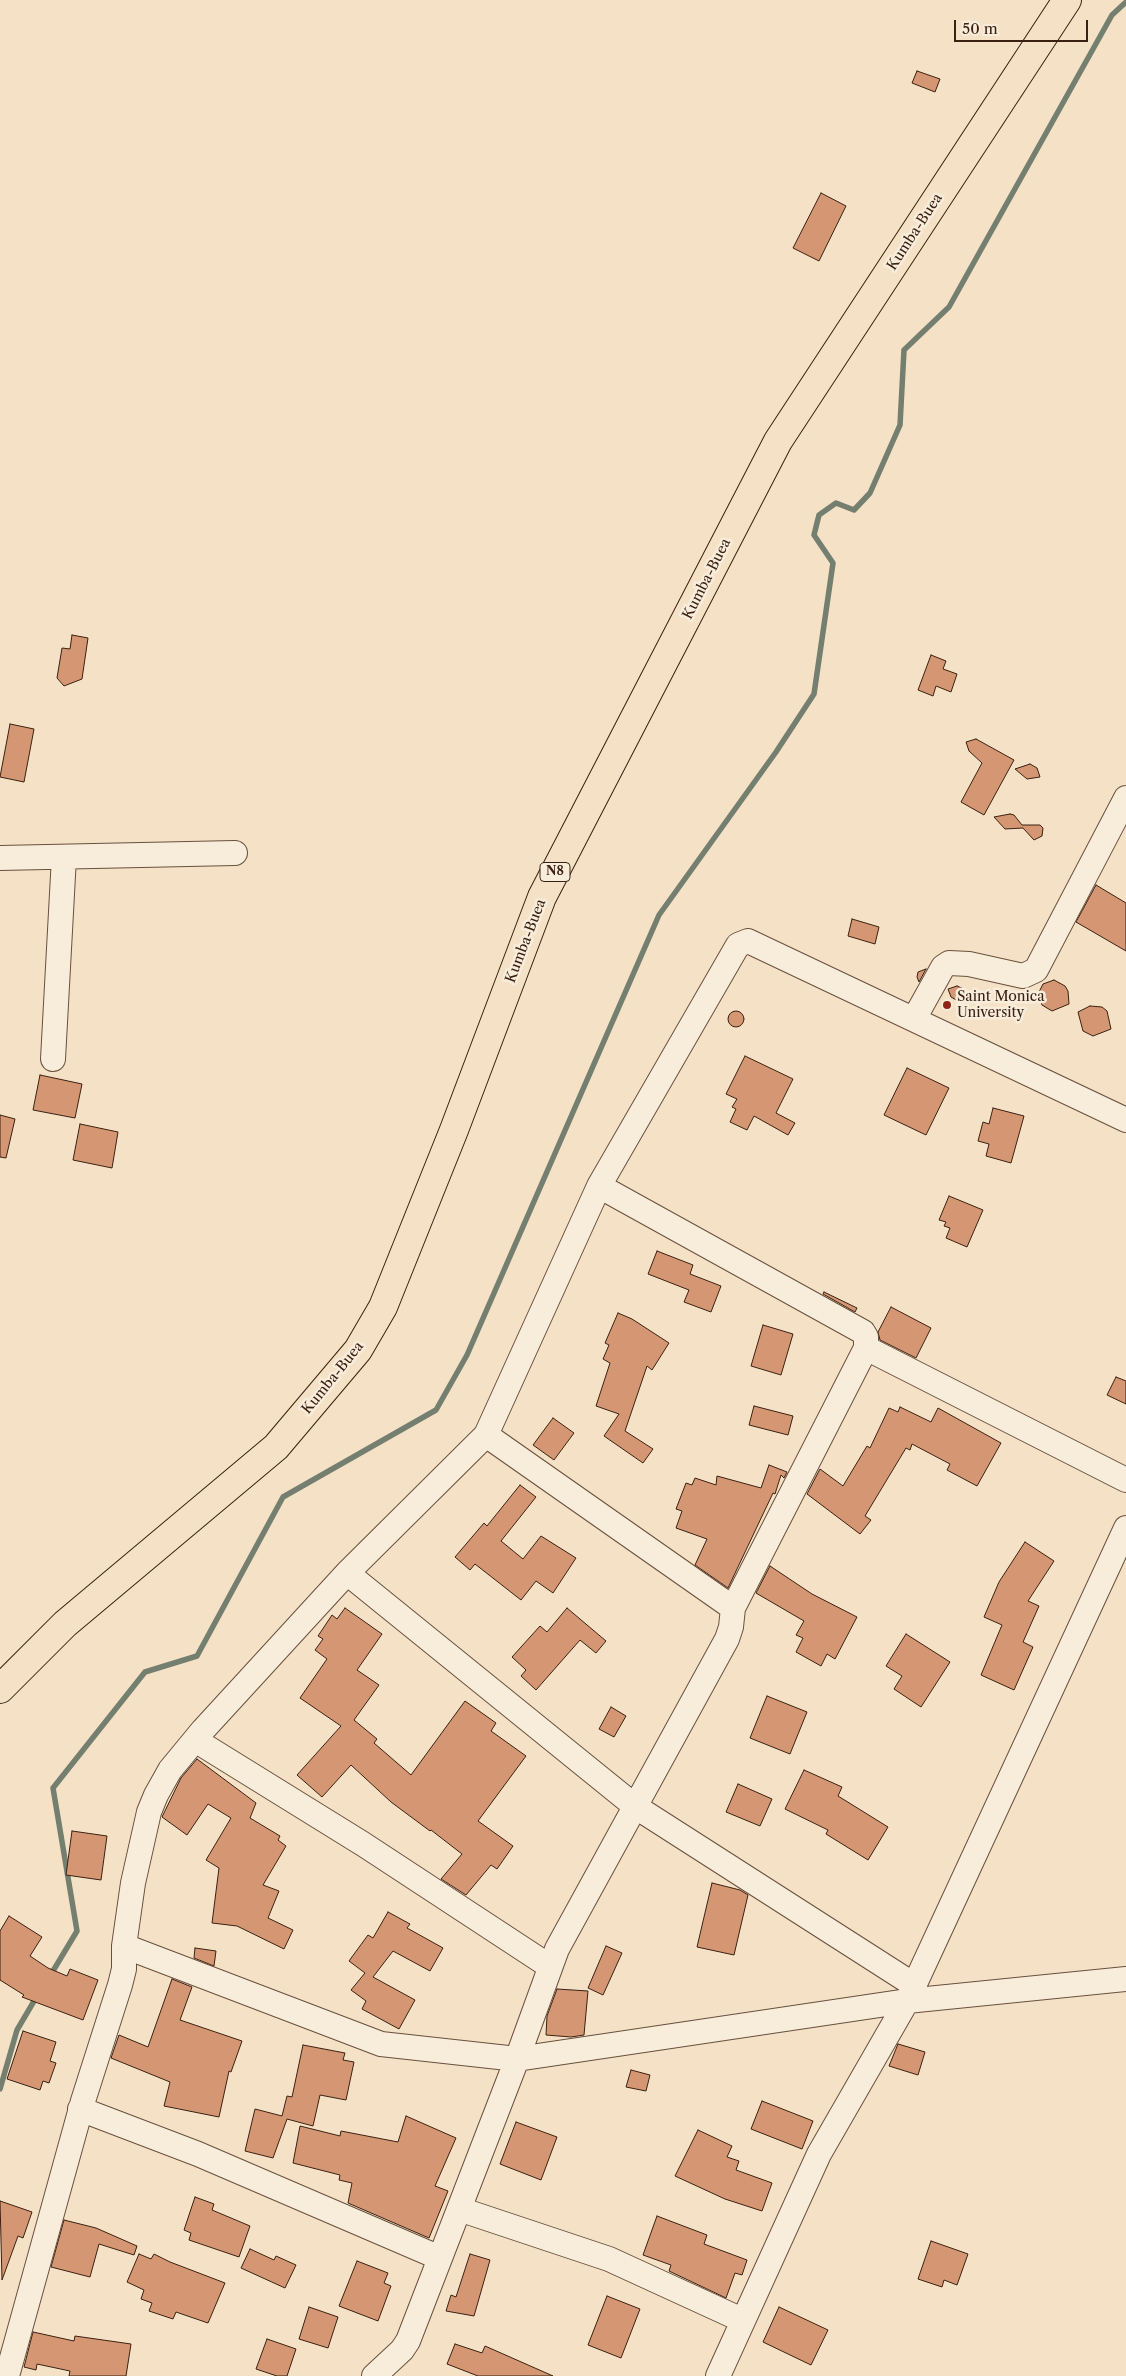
<!DOCTYPE html>
<html>
<head>
<meta charset="utf-8">
<style>
	body { margin:0 }
	#map { position:relative; width:1126px; height:2376px; overflow:hidden; background:#f5e2c6; font-family:"Libre Caslon Text",serif }
	canvas { display:block }
	.scale { position:absolute; left:954px; top:20px; width:134px; height:22px; box-sizing:border-box; border:2px solid #3a2011; border-top:0; padding-left:6px; font-size:15px; line-height:18px; white-space:nowrap; color:#3a2011; -webkit-text-stroke:4px #f8ecda; paint-order:stroke }
</style>
</head>
<body>
<div id="map">
<canvas width="1126" height="2376"></canvas>
<div class="scale">50 m</div>
</div>
<script>
const c = document.querySelector('canvas').getContext('2d');
c.lineJoin = 'round';
function toPath(rows) {
  const path = new Path2D();
  for (const r of rows) {
    if (r.length === 3) {
      path.moveTo(r[0] + r[2], r[1]);
      path.arc(r[0], r[1], r[2], 0, 2 * Math.PI);
      continue;
    }
    path.moveTo(r[0], r[1]);
    for (let i = 2; i < r.length; i += 2) path.lineTo(r[i], r[i + 1]);
  }
  return path;
}
function stroke(path, color, width, dash) {
  c.strokeStyle = color;
  c.lineWidth = width;
  c.lineCap = dash ? 'butt' : 'round';
  c.setLineDash(dash || []);
  c.stroke(path);
}
function paint(path, color) {
  c.fillStyle = color;
  c.fill(path, 'evenodd');
}
function label(font, color, halo, rows, align = 'center') {
  c.font = font + ' "Libre Caslon Text",serif';
  c.lineWidth = 5;
  c.setLineDash([]);
  c.textBaseline = 'middle';
  c.strokeStyle = halo;
  c.fillStyle = color;
  for (const [text, x, y, turn = 0] of rows) {
    c.save();
    c.translate(x, y);
    c.rotate((+turn || 0) * Math.PI / 180);
    c.textAlign = isNaN(turn) ? turn : align;
    if (halo) c.strokeText(text, 0, 0);
    c.fillText(text, 0, 0);
    c.restore();
  }
}
stroke(toPath([
	[50,1976,77,1931,53,1788,145,1672,197,1656,283,1497,436,1410,467,1355,659,915,776,752,814,694,833,563,814,535,819,515,836,503,854,510,870,493,900,425,904,350,949,307,1112,15,1126,2],
	[0,2089,17,2030,37,1996]
]), '#757f70', 5.5);
const building = toPath([
	[917,71,940,79,935,92,912,83,917,71],
	[821,193,846,206,819,261,793,248,821,193],
	[72,635,88,638,82,679,64,686,57,678,62,648,70,649,72,635],
	[931,655,946,661,943,669,957,674,951,692,936,686,933,696,918,690,931,655],
	[10,724,34,729,24,782,0,777,10,724],
	[976,739,1014,760,984,815,961,802,982,763,969,751,966,742,976,739],
	[1030,764,1037,768,1040,777,1027,779,1015,769,1030,764],
	[1010,814,1014,815,1022,825,1040,825,1043,828,1042,836,1034,840,1023,828,1005,829,994,817,1010,814],
	[1096,885,1126,903,1126,951,1076,922,1096,885],
	[852,919,879,927,875,944,848,936,852,919],
	[926,969,919,982,917,977,918,972,926,969],
	[1054,980,1065,986,1068,991,1069,1004,1052,1011,1042,1005,1038,994,1043,984,1054,980],
	[957,986,964,989,965,993,961,1000,958,1001,951,997,948,989,957,986],
	[1090,1006,1102,1007,1107,1011,1111,1029,1093,1036,1083,1031,1078,1012,1090,1006],
	[736,1019,8],
	[745,1056,793,1079,776,1113,795,1123,788,1135,754,1116,747,1130,730,1122,736,1109,732,1107,737,1099,726,1094,745,1056],
	[907,1068,949,1088,926,1135,884,1115,907,1068],
	[40,1075,82,1084,75,1118,33,1110,40,1075],
	[993,1108,1024,1116,1011,1163,986,1156,989,1144,978,1141,983,1122,989,1124,993,1108],
	[0,1115,15,1119,6,1158,0,1157,0,1115],
	[80,1124,118,1132,112,1168,73,1160,80,1124],
	[949,1196,983,1210,967,1247,946,1238,950,1228,944,1226,946,1222,939,1220,949,1196],
	[657,1251,693,1265,690,1274,721,1286,711,1312,684,1302,689,1290,648,1274,657,1251],
	[824,1292,857,1308,855,1312,823,1294,824,1292],
	[891,1307,931,1328,916,1358,880,1340,878,1332,891,1307],
	[618,1313,632,1319,669,1343,652,1370,647,1366,625,1431,653,1449,643,1463,604,1436,619,1414,596,1406,610,1363,603,1359,609,1345,605,1343,618,1313],
	[763,1325,793,1334,781,1375,751,1366,763,1325],
	[1116,1377,1126,1381,1126,1404,1107,1395,1116,1377],
	[754,1406,793,1416,788,1435,749,1425,754,1406],
	[900,1407,931,1422,938,1408,1001,1443,977,1486,947,1470,950,1464,912,1444,910,1450,906,1448,865,1516,871,1520,860,1534,807,1494,820,1469,843,1486,867,1446,870,1448,889,1408,898,1412,900,1407],
	[553,1418,574,1433,554,1460,533,1445,553,1418],
	[769,1465,787,1472,784,1478,781,1475,775,1494,773,1493,728,1588,695,1565,707,1539,676,1528,682,1511,676,1509,686,1483,692,1485,695,1478,716,1485,717,1476,761,1488,769,1465],
	[520,1485,536,1497,501,1541,523,1559,541,1536,576,1558,553,1593,536,1581,521,1600,475,1564,470,1570,455,1557,484,1523,487,1526,520,1485],
	[1025,1542,1054,1561,1028,1601,1039,1606,1023,1642,1033,1647,1014,1690,981,1675,1002,1625,984,1617,999,1582,1025,1542],
	[770,1566,812,1594,857,1617,835,1659,827,1654,821,1666,796,1652,803,1638,796,1635,804,1621,756,1593,770,1566],
	[345,1608,382,1634,357,1670,379,1685,354,1720,377,1739,374,1743,411,1775,465,1701,496,1723,491,1731,526,1756,478,1821,513,1846,497,1869,491,1865,466,1895,441,1879,462,1854,431,1830,430,1831,391,1802,351,1765,322,1797,297,1775,341,1726,300,1698,327,1659,315,1650,323,1639,318,1636,332,1615,337,1619,345,1608],
	[567,1608,606,1641,596,1653,580,1640,536,1690,521,1676,526,1670,512,1657,540,1626,547,1632,567,1608],
	[906,1634,950,1662,921,1707,894,1689,902,1676,886,1666,906,1634],
	[767,1696,807,1712,790,1754,750,1738,767,1696],
	[611,1707,626,1716,614,1737,599,1729,611,1707],
	[197,1759,256,1803,250,1818,280,1836,278,1840,286,1846,263,1885,279,1891,268,1918,293,1930,284,1949,237,1926,212,1923,219,1868,206,1860,231,1818,208,1804,187,1835,162,1817,181,1778,197,1759],
	[804,1770,842,1787,838,1796,888,1827,868,1860,826,1834,828,1830,785,1809,804,1770],
	[738,1784,772,1799,760,1826,726,1812,738,1784],
	[72,1831,107,1836,101,1880,66,1875,72,1831],
	[712,1883,740,1890,748,1895,734,1955,697,1947,712,1883],
	[388,1912,410,1924,407,1928,443,1948,430,1971,393,1951,373,1977,415,2000,399,2029,362,2009,366,2001,351,1990,365,1973,349,1961,368,1935,373,1938,388,1912],
	[9,1916,42,1937,30,1956,48,1968,67,1976,70,1969,98,1980,83,2020,22,1997,24,1995,0,1980,0,1931,9,1916],
	[606,1946,622,1953,603,1995,588,1988,606,1946],
	[195,1948,216,1951,214,1966,194,1958,195,1948],
	[172,1979,192,1987,180,2020,242,2041,231,2072,229,2071,219,2117,164,2106,170,2082,111,2058,119,2035,148,2047,172,1979],
	[557,1989,588,1991,584,2035,571,2037,546,2035,547,2016,557,1989],
	[23,2031,56,2042,50,2061,56,2063,49,2083,43,2081,40,2090,7,2079,23,2031],
	[898,2044,925,2052,918,2075,889,2066,898,2044],
	[303,2045,345,2053,343,2060,354,2062,346,2100,320,2095,313,2126,287,2119,273,2158,245,2151,255,2109,282,2116,287,2096,292,2097,303,2045],
	[631,2070,650,2075,646,2091,626,2087,631,2070],
	[762,2101,813,2121,802,2149,751,2129,762,2101],
	[406,2116,456,2138,435,2186,448,2191,429,2238,348,2203,352,2183,339,2180,340,2175,293,2163,300,2126,340,2136,341,2131,398,2142,406,2116],
	[516,2122,557,2137,541,2180,500,2164,516,2122],
	[698,2130,732,2146,727,2157,739,2161,736,2170,772,2183,762,2211,725,2199,675,2176,698,2130],
	[195,2197,214,2204,212,2210,250,2226,239,2257,189,2240,191,2233,184,2230,195,2197],
	[0,2201,32,2212,23,2238,18,2236,2,2280,0,2201],
	[657,2216,707,2235,704,2244,747,2260,742,2275,735,2273,726,2298,669,2271,671,2265,643,2255,657,2216],
	[64,2220,96,2228,137,2246,134,2255,99,2244,90,2277,51,2267,64,2220],
	[931,2241,968,2254,957,2285,944,2280,942,2287,918,2279,931,2241],
	[250,2249,274,2260,276,2256,296,2265,285,2288,241,2268,250,2249],
	[139,2254,151,2259,154,2254,170,2262,225,2283,208,2323,176,2312,173,2319,149,2311,152,2303,141,2299,144,2290,127,2282,139,2254],
	[470,2254,490,2260,474,2316,446,2311,451,2295,456,2297,470,2254],
	[357,2261,388,2273,384,2283,391,2286,378,2321,339,2306,357,2261],
	[607,2296,640,2309,621,2358,588,2345,607,2296],
	[309,2307,338,2317,328,2348,299,2339,309,2307],
	[779,2307,828,2330,811,2365,763,2342,779,2307],
	[33,2332,74,2341,75,2336,131,2344,126,2376,69,2376,70,2371,37,2364,36,2370,24,2367,33,2332],
	[267,2339,296,2349,287,2376,277,2376,256,2369,267,2339],
	[455,2344,482,2353,485,2346,553,2376,478,2376,447,2364,455,2344]
]);
paint(building, '#d59773');
stroke(building, '#3a2011', 1);
const minor = toPath([
	[0,858,235,853],
	[914,1019,943,967,949,963,969,964,1023,976,1036,970,1126,798],
	[53,1059,64,857],
	[866,1348,1126,1480],
	[486,1435,733,1608],
	[347,1573,636,1807,914,1985],
	[195,1740,363,1844,549,1966],
	[124,1946,381,2044,517,2059,907,2001,1126,1979],
	[80,2109,198,2154,440,2258],
	[459,2209,609,2259,742,2320],
	[7,2376,83,2101,120,1985,124,1969,124,1946,133,1883,149,1812,156,1795,170,1770,203,1730,347,1573,486,1435,599,1186,738,945,748,941,1126,1120],
	[374,2376,402,2350,408,2341,517,2059,557,1949,727,1639,731,1627,733,1608,866,1348,866,1337,863,1332,599,1186],
	[718,2376,819,2154,907,2001,1126,1528]
]);
const highway = toPath([
	[0,1689,65,1624,276,1447,358,1350,383,1307,454,1130,542,897,778,441,1067,0]
]);
stroke(minor, '#69503e', 26);
stroke(highway, '#3a2011', 30);
stroke(minor, '#f8ecda', 24);
stroke(highway, '#f5e2c6', 28);
for (const [x, y, r, color] of [
	[947,1005,5,"#8f2418"]
]) {
  const dot = new Path2D();
  dot.arc(x, y, r, 0, 2 * Math.PI);
  c.fillStyle = color;
  c.fill(dot);
  stroke(dot, '#f8ecda', 2);
}
for (const [x, y, w] of [
	[555,872,30]
]) {
  const box = new Path2D();
  box.roundRect(x - w / 2, y - 9.5, w, 19, 4);
  c.fillStyle = '#f8ecda';
  c.fill(box);
  stroke(box, '#3a2011', 1);
}
label('bold 12px', '#3a2011', null, [
	["N8",555,872]
]);
label('14px', '#3a2011', '#f8ecda', [
	["Kumba-Buea",915,232,-57],
	["Kumba-Buea",707,579,-63],
	["Kumba-Buea",526,941,-69],
	["Kumba-Buea",333,1378,-51]
]);
label('14px', '#3a2011', '#f8ecda', [
	["Saint Monica",957,997],
	["University",957,1013]
], 'left');
</script>
</body>
</html>
